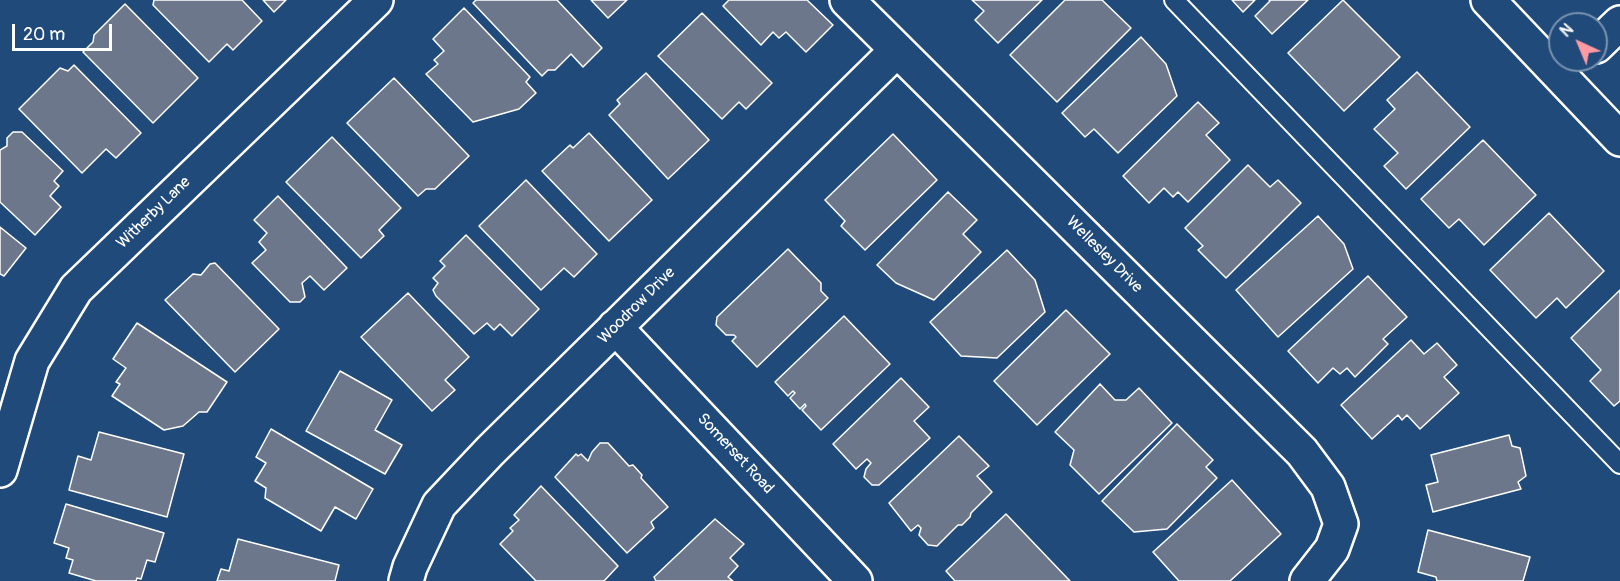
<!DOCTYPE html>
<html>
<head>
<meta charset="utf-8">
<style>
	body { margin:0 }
	#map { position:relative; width:1620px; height:581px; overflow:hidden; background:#1f4a7a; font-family:Pangolin,sans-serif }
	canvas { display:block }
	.north { position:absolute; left:1548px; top:12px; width:60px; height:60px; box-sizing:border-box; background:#1f4a7a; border:2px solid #7992af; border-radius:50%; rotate:316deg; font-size:16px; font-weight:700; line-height:24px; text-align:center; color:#fff }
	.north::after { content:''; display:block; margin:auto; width:21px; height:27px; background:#ff9aa2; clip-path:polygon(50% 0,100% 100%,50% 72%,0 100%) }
	.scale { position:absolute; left:12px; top:24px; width:100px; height:27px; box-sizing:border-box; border:3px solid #fff; border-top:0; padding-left:8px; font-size:18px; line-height:21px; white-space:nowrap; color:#fff; -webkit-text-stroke:4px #1f4a7a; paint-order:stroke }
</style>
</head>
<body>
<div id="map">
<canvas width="1620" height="581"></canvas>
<div class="north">N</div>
<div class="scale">20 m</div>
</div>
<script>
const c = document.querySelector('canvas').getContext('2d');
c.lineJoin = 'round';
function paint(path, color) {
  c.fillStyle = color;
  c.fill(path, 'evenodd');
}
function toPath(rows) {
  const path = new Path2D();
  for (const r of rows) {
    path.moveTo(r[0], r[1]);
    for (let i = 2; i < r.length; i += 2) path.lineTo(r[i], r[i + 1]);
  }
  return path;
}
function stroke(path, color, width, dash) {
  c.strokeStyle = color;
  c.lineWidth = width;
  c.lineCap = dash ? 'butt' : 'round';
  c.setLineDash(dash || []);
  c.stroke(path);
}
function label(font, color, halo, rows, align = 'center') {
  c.font = font + ' Pangolin,sans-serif';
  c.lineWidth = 4.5;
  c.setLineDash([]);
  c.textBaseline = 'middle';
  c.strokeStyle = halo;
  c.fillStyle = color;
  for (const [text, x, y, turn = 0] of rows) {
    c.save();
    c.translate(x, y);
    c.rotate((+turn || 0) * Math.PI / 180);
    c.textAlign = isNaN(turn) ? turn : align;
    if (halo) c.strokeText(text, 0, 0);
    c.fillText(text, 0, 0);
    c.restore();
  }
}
const building = toPath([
	[154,0,242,0,262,21,233,50,227,44,209,62,153,5,154,0],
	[263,0,286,0,274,12,263,0],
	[476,0,557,0,602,48,583,67,571,54,555,70,548,70,542,76,473,3,476,0],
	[591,0,627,0,608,18,591,0],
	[729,0,807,0,833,25,806,52,786,32,779,38,773,32,761,45,723,6,729,0],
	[972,0,1042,0,998,43,975,20,984,11,972,0],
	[1065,0,1102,0,1131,28,1057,102,1010,55,1065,0],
	[1232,0,1255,0,1243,12,1232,0],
	[1269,0,1308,0,1272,34,1255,16,1270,1,1269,0],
	[1343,0,1400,57,1344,111,1288,53,1343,0],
	[125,4,198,78,153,123,83,52,93,42,94,35,125,4],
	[464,8,530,77,526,82,536,93,519,109,473,122,426,74,438,64,434,60,444,51,433,39,464,8],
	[702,13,772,83,746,109,739,102,722,119,658,56,702,13],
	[1141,37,1166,64,1177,96,1118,153,1094,129,1085,137,1062,113,1141,37],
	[74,65,141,133,116,158,106,149,82,173,19,109,60,68,68,71,74,65],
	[1417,72,1470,127,1406,189,1384,166,1398,153,1374,129,1395,109,1387,100,1417,72],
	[646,73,709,140,668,179,609,115,620,104,617,100,646,73],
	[394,78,469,156,435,189,426,189,418,196,347,123,394,78],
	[1198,102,1219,123,1206,135,1230,160,1188,202,1178,192,1173,197,1164,188,1149,203,1123,176,1198,102],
	[13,132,22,132,63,171,54,181,59,186,50,196,61,207,35,235,0,202,0,150,7,146,7,138,13,132],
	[589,133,652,200,609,241,542,171,570,145,573,148,589,133],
	[893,134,937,180,865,250,841,226,845,221,825,200,893,134],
	[332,137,401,208,379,230,384,236,361,258,286,182,332,137],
	[1483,140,1536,195,1484,245,1459,219,1449,228,1421,199,1483,140],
	[1248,165,1270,187,1278,180,1301,203,1226,278,1198,250,1203,246,1185,228,1248,165],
	[526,180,597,254,574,277,564,268,541,290,479,226,526,180],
	[948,192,977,220,963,234,981,252,934,300,896,283,877,265,948,192],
	[278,196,347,268,324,290,310,276,302,283,305,297,300,302,290,302,252,263,266,250,259,242,267,233,254,220,278,196],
	[1549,213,1604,271,1566,308,1557,298,1536,318,1490,270,1549,213],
	[1318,216,1344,244,1353,269,1278,337,1236,290,1318,216],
	[0,227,26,248,4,276,0,274,0,227],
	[466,235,539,309,512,336,500,324,494,330,487,323,474,334,436,296,433,290,438,283,433,278,445,266,440,261,466,235],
	[788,249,821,283,821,291,828,298,757,367,732,341,736,337,734,335,726,335,716,325,717,317,788,249],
	[1007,250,1035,280,1045,312,997,358,961,356,930,322,1007,250],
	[215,263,279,329,235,372,165,300,193,274,201,275,210,264,215,263],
	[1368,276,1407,317,1383,339,1388,344,1355,377,1347,368,1340,374,1333,368,1318,383,1288,351,1368,276],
	[1620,290,1620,401,1614,406,1590,381,1601,370,1571,338,1620,290],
	[408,293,469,357,445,380,455,390,432,411,361,337,408,293],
	[1066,310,1110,354,1037,425,994,381,1066,310],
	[844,316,890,364,821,430,802,410,806,406,805,404,800,409,790,398,795,393,793,391,788,396,775,382,844,316],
	[137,323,227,382,207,412,199,412,183,426,164,430,112,396,120,384,116,382,126,368,113,359,137,323],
	[1411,340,1424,354,1437,343,1457,365,1444,377,1459,393,1420,429,1407,415,1402,420,1398,415,1372,439,1341,405,1411,340],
	[340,371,392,400,375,430,402,445,385,474,306,431,340,371],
	[901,378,929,407,914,421,930,438,879,485,872,485,864,477,866,469,871,463,867,459,856,469,833,444,901,378],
	[1100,384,1115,400,1126,400,1139,388,1172,423,1099,494,1070,465,1074,450,1055,432,1100,384],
	[1177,424,1213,460,1206,467,1217,478,1167,529,1134,532,1102,501,1177,424],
	[271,429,373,489,356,519,335,507,321,531,265,498,266,488,255,481,266,463,256,457,271,429],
	[99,432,184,454,167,517,69,490,78,456,91,460,99,432],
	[1509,435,1512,446,1520,448,1526,476,1518,482,1521,489,1433,512,1426,485,1438,482,1431,455,1509,435],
	[959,436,989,466,977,476,992,492,971,513,970,517,962,525,958,525,937,546,928,545,919,535,921,528,918,525,911,531,889,503,959,436],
	[600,443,608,443,629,466,633,465,642,475,641,478,668,507,651,522,654,528,627,553,555,477,576,454,578,456,581,454,588,461,592,452,600,443],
	[1232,480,1281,534,1230,581,1179,581,1153,552,1232,480],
	[541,486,618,566,604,581,536,581,500,544,513,531,510,528,519,520,514,515,541,486],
	[66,504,164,533,155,562,147,560,141,579,137,578,136,581,96,581,69,573,73,560,66,558,69,548,54,543,66,504],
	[1006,514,1070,581,955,581,946,571,1006,514],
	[715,519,744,544,730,558,738,566,728,577,733,581,656,581,654,577,715,519],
	[1428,530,1530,557,1523,581,1437,581,1436,577,1418,572,1428,530],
	[238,539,339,565,335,581,217,581,221,569,229,571,238,539]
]);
paint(building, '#6c778b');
stroke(building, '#fff', 1.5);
const lane = toPath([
	[1174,0,1620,464]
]);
const street = toPath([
	[847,0,1302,452,1328,487,1341,524,1332,549,1307,581],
	[1488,0,1620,139],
	[1596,46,1620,23],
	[615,327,855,581],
	[0,470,32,361,76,289,376,0],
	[406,581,410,567,439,505,490,451,897,50]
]);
stroke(lane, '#fff', 22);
stroke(street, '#fff', 38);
stroke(lane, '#1f4a7a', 18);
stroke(street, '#1f4a7a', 33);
label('16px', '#fff', '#1f4a7a', [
	["Witherby Lane",154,213,-44],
	["Wellesley Drive",1104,255,45],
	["Woodrow Drive",637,306,-45],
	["Somerset Road",735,454,47]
]);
</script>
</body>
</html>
